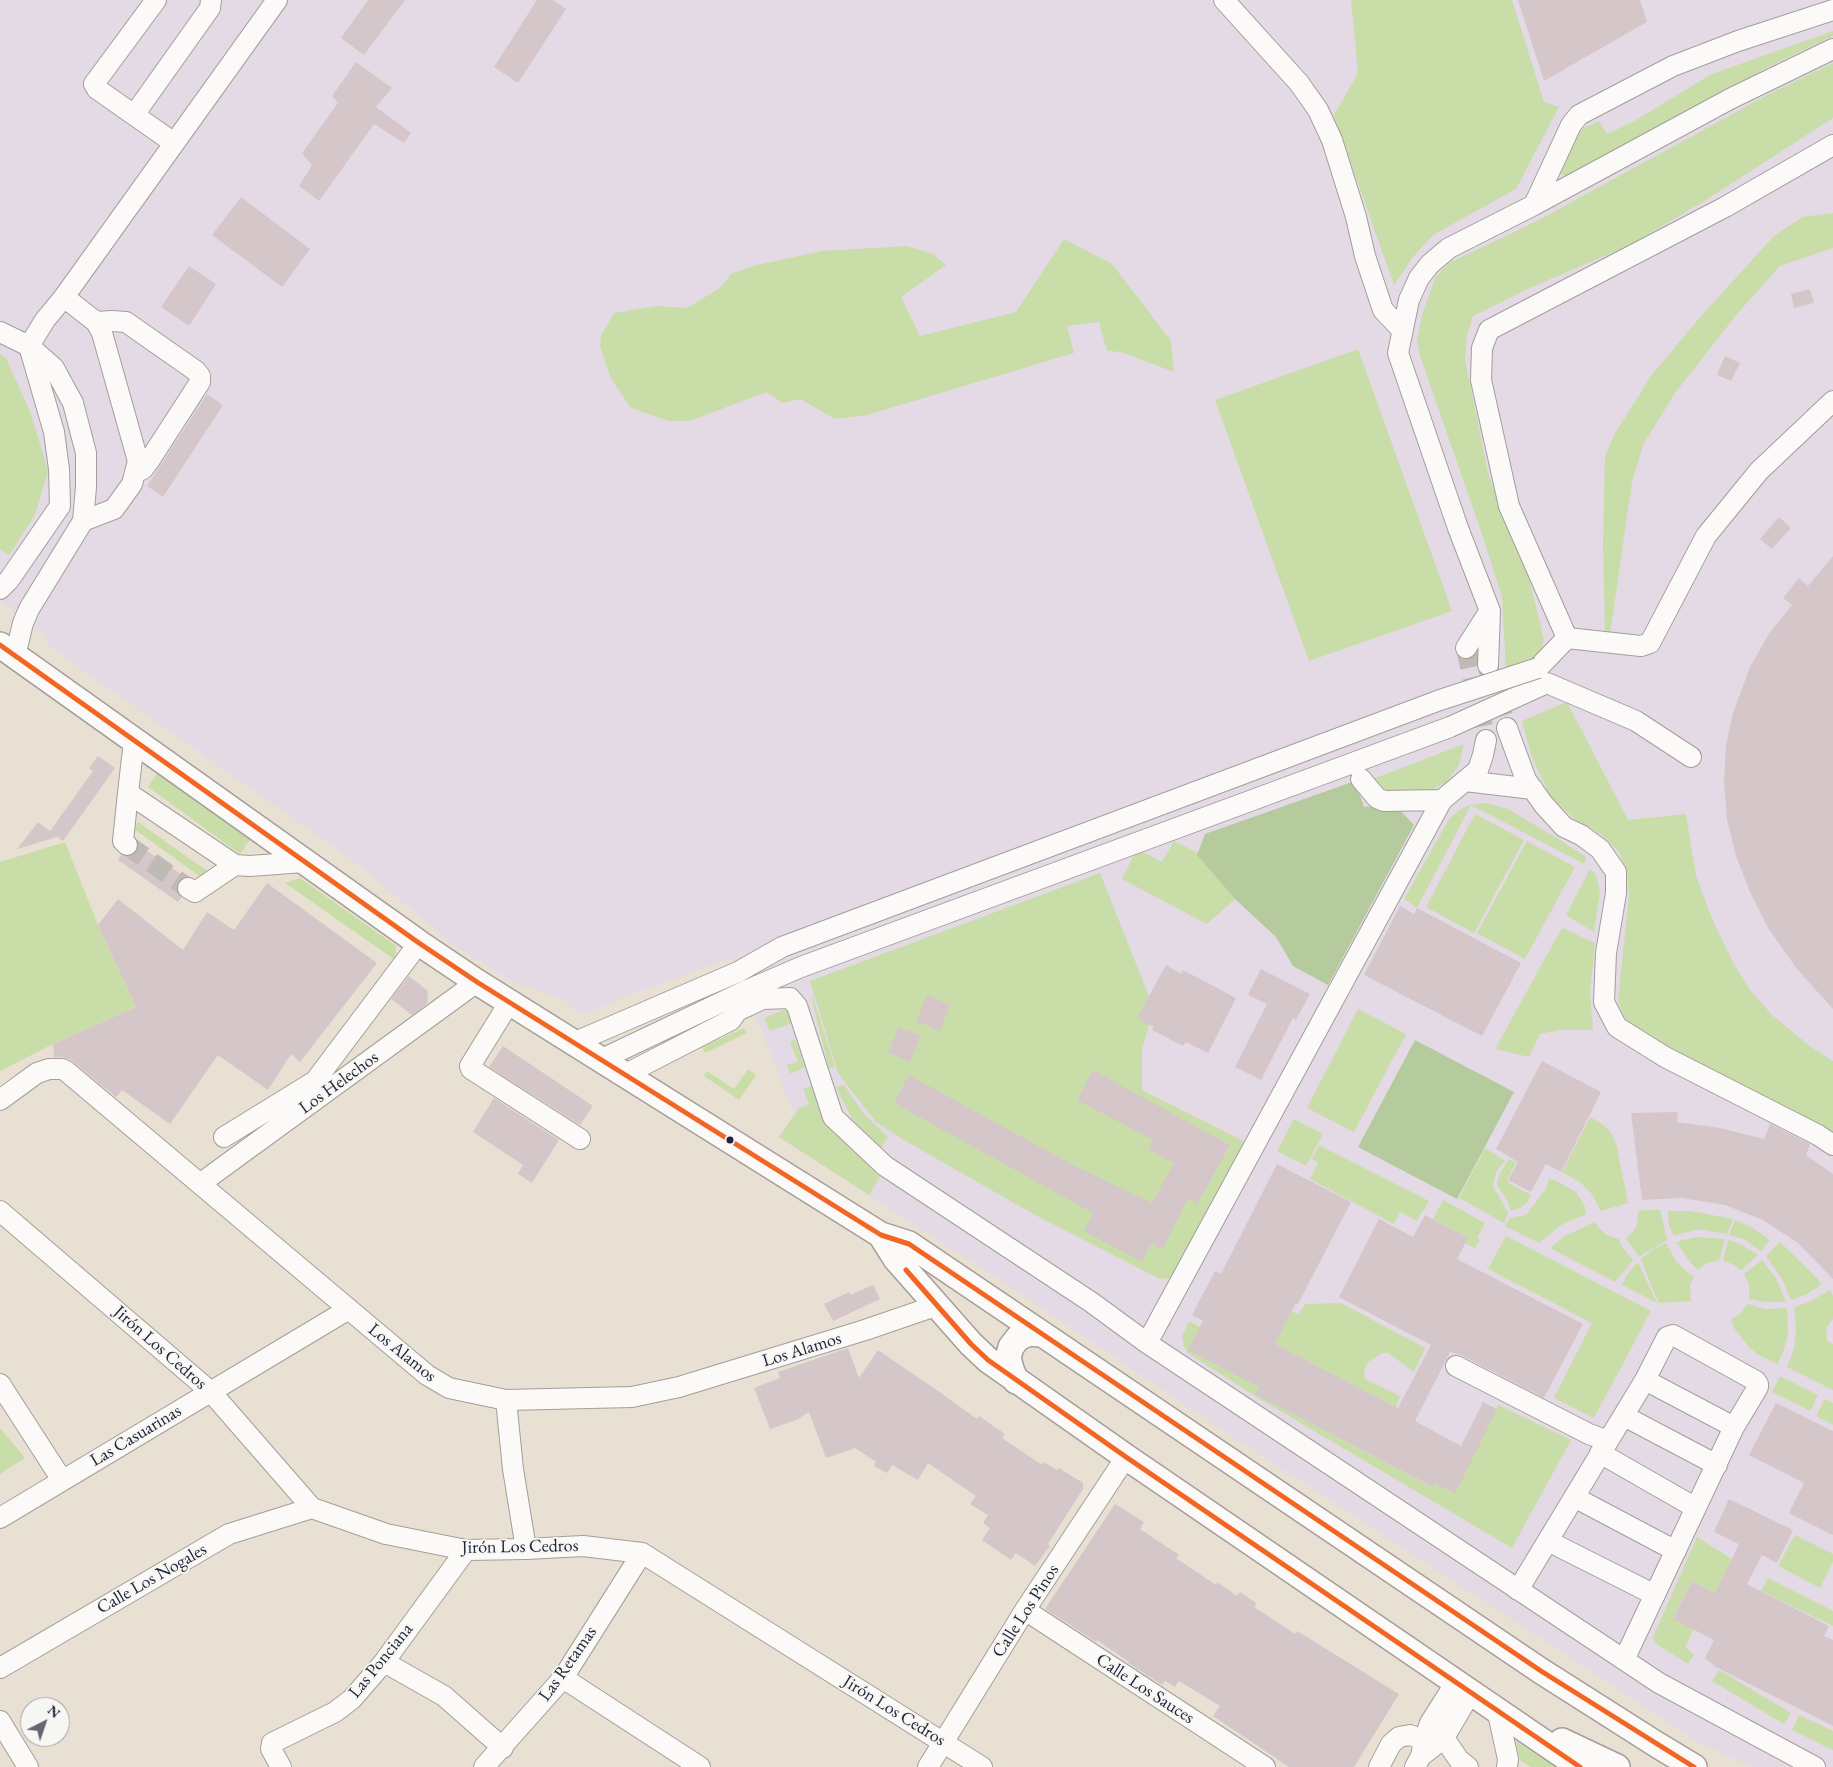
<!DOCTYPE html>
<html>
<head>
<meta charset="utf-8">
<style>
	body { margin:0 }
	#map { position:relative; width:1833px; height:1767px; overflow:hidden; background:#e8e0d2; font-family:"EB Garamond",serif }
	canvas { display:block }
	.north { position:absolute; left:20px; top:1697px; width:50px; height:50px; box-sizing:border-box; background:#f6f6f2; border:1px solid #a1a1a9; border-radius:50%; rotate:41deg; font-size:14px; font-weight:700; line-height:20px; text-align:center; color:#22223b }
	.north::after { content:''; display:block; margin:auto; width:18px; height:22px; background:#676470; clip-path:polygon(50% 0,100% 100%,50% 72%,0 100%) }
</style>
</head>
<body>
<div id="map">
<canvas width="1833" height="1767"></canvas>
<div class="north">N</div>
</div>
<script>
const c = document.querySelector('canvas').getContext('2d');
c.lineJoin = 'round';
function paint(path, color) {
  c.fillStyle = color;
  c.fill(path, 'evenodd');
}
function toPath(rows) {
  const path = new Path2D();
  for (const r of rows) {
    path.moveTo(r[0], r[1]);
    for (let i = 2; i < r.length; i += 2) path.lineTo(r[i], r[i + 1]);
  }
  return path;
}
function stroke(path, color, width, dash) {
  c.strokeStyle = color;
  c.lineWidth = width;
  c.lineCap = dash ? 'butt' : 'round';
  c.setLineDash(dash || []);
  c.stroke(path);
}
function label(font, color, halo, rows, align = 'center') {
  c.font = font + ' "EB Garamond",serif';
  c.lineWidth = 4;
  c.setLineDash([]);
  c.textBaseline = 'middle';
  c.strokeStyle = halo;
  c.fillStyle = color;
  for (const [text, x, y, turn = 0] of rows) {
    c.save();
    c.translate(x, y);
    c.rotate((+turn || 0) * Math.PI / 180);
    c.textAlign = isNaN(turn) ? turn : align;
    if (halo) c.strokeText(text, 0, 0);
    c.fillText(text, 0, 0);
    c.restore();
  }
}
paint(toPath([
	[0,0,1833,0,1833,1767,1751,1767,1697,1741,1235,1438,1006,1284,779,1137,794,1114,733,957,627,996,582,1015,562,999,511,981,456,946,355,862,53,649,46,641,44,634,0,601]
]), '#e3dae5');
paint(toPath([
	[1351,0,1512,0,1544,102,1559,107,1516,189,1433,235,1413,257,1394,285,1334,115,1358,73],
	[1833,31,1833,36,1772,65,1569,178,1560,173,1570,146,1582,129,1599,121,1607,134,1636,120,1712,74],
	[1833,63,1833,118,1709,198,1630,245,1532,287,1473,316,1467,335,1465,359,1488,473,1501,510,1529,578,1544,640,1541,651,1534,658,1506,670,1502,597,1482,534,1420,356,1417,341,1422,315,1435,278,1449,263,1535,222,1769,94],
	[1833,213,1833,248,1780,266,1737,314,1675,393,1643,445,1632,482,1610,635,1605,633,1603,546,1605,456,1614,435,1651,376,1702,315,1774,236,1802,217],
	[1064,239,1112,264,1171,341,1174,372,1121,352,1107,351,1099,322,1067,326,1074,353,867,415,835,419,800,399,783,403,766,392,690,421,669,421,631,408,611,379,600,346,601,336,614,313,656,306,687,308,720,288,731,274,753,266,822,251,907,246,933,254,946,265,901,297,920,336,1016,312],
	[1358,349,1452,611,1309,661,1215,400],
	[0,354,6,358,31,414,48,471,35,515,9,555,0,549],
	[1567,702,1628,820,1686,814,1696,876,1713,921,1734,964,1750,990,1772,1015,1811,1047,1833,1061,1833,1132,1659,1043,1632,1026,1622,1013,1618,1000,1629,896,1627,870,1618,851,1602,835,1575,819,1550,796,1532,757,1522,721],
	[1464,744,1459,765,1447,782,1431,790,1382,794,1373,779],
	[161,768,253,835,240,854,148,787],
	[1486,803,1508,809,1560,840,1586,857,1584,864,1471,805,1417,908,1404,899,1449,819,1459,810,1470,805],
	[1475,814,1524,840,1474,933,1426,907],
	[138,822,210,873,205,880,134,829],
	[1174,841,1196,852,1235,899,1207,924,1122,879,1137,849,1162,862],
	[1527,841,1575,867,1525,959,1477,933],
	[65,842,98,925,136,1007,53,1044,0,1071,0,862],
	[1590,869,1596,875,1600,892,1594,932,1566,915],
	[1100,873,1154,1009,1142,1049,1142,1090,1245,1142,1188,1251,1170,1278,1160,1279,1035,1215,902,1139,876,1122,838,1073,810,981],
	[300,878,396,946,395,960,285,883],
	[1562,928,1595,943,1590,992,1593,1030,1559,1030,1540,1034,1529,1057,1495,1049],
	[811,997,813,997,835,1067,829,1068],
	[1358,1009,1406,1034,1354,1132,1307,1108],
	[784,1010,789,1012,795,1031,792,1023,770,1031,764,1018],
	[744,1028,747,1033,705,1053,702,1047],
	[795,1039,805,1067,790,1074,787,1065,798,1061,790,1042],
	[748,1069,756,1075,739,1100,704,1076,707,1071,734,1089],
	[844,1085,864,1114,888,1137,881,1148,852,1119,836,1087],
	[812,1086,827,1125,880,1177,869,1195,779,1137,799,1108,809,1104,803,1089],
	[1590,1117,1602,1124,1609,1130,1616,1143,1628,1203,1601,1211,1591,1193,1581,1183,1562,1172],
	[1294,1119,1323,1134,1306,1166,1277,1151],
	[1319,1145,1429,1201,1424,1210,1423,1210,1417,1221,1400,1212,1394,1224,1310,1179,1318,1163,1312,1159],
	[1485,1148,1505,1161,1496,1172,1493,1186,1508,1213,1504,1223,1459,1198],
	[1509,1159,1516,1162,1507,1180,1509,1183,1531,1195,1527,1203,1520,1208,1511,1211,1507,1200,1497,1185,1499,1175],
	[1549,1179,1557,1181,1577,1193,1585,1207,1586,1214,1561,1225,1539,1243,1505,1226,1510,1218,1526,1215,1545,1190],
	[1443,1200,1485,1223,1477,1238,1480,1240,1475,1248,1465,1243,1468,1238,1433,1219],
	[1660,1209,1667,1240,1639,1257,1626,1238,1631,1234,1637,1225,1638,1211],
	[1668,1211,1690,1211,1733,1219,1727,1234,1704,1230,1694,1230,1674,1236,1669,1226],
	[1735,1220,1753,1228,1770,1240,1761,1251,1744,1239,1729,1235],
	[1594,1222,1606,1235,1619,1239,1622,1247,1633,1260,1615,1282,1550,1248,1565,1236],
	[1506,1236,1651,1311,1594,1418,1554,1398,1592,1323,1488,1269],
	[1696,1237,1725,1239,1719,1261,1707,1263,1698,1270,1691,1263,1676,1242],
	[1728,1240,1740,1244,1758,1255,1741,1270,1732,1264,1723,1261],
	[1780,1242,1817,1278,1821,1283,1818,1287,1807,1294,1791,1300,1782,1279,1766,1256],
	[1666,1243,1675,1260,1690,1275,1694,1275,1690,1286,1691,1301,1659,1303,1652,1288,1641,1259,1654,1249],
	[1762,1260,1776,1278,1786,1302,1766,1302,1749,1299,1749,1285,1744,1274],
	[1638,1262,1657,1303,1622,1285,1626,1276],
	[1830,1290,1833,1296,1833,1319,1827,1327,1826,1334,1828,1342,1833,1344,1833,1390,1787,1367,1794,1349,1796,1333,1794,1307,1809,1302],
	[1341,1303,1425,1348,1414,1372,1388,1353,1382,1353,1368,1362,1364,1371,1365,1379,1400,1396,1396,1407,1275,1344,1292,1311,1298,1315,1305,1304],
	[1747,1304,1765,1309,1787,1308,1788,1333,1783,1353,1777,1364,1757,1354,1749,1347,1734,1328,1731,1320,1742,1312],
	[1189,1321,1200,1327,1259,1387,1256,1394,1432,1487,1435,1483,1455,1493,1498,1405,1571,1440,1512,1548,1255,1396,1188,1353,1184,1346,1182,1337],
	[1780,1376,1818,1395,1810,1411,1772,1392],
	[1825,1399,1833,1403,1833,1425,1816,1416],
	[0,1428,25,1458,0,1474],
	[1795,1535,1833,1554,1833,1562,1820,1588,1778,1566],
	[1697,1537,1732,1559,1715,1593,1692,1581,1673,1618,1694,1629,1685,1647,1694,1655,1688,1664,1655,1643,1653,1637],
	[1768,1578,1833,1611,1833,1626,1761,1591],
	[1719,1670,1791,1713,1784,1724,1712,1681],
	[1799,1715,1833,1731,1833,1750,1792,1730],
	[1516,1741,1555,1767,1531,1767,1520,1760]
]), '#c9dda8');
paint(toPath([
	[1355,781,1364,807,1395,805,1414,825,1328,985,1293,966,1276,937,1235,899,1197,855,1205,834],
	[1415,1040,1514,1092,1457,1199,1358,1147]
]), '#b5cb9d');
paint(toPath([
	[368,0,405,0,364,55,341,38],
	[537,0,553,0,566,9,518,83,494,67],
	[1518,0,1640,0,1647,22,1544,81],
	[356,62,392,88,376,107,411,133,404,143,374,124,319,201,299,186,312,165,302,153,338,103,332,96],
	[241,197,310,249,282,287,212,235],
	[189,266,216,284,189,326,161,307],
	[1810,289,1814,303,1794,308,1791,294],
	[1725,356,1740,363,1731,381,1717,375],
	[207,394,223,405,163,497,147,486],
	[1779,517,1791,528,1772,549,1760,539],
	[1833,556,1833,1009,1797,969,1768,928,1750,892,1736,856,1727,819,1724,782,1726,745,1733,713,1750,667,1770,632,1792,605,1783,598,1799,578,1808,586],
	[98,756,115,768,63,841,53,834,57,837,17,849,38,822,50,831,93,771,89,768],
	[139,845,185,877,178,883,176,889,181,898,178,902,118,860,121,855,130,857,135,854],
	[267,883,377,963,300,1062,291,1054,268,1090,218,1055,170,1124,122,1090,116,1097,71,1060,62,1057,54,1057,53,1044,136,1007,98,925,118,899,183,950,207,912,234,930],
	[1400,906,1414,914,1417,908,1521,963,1482,1036,1364,975],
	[1166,965,1181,974,1183,970,1236,998,1208,1053,1186,1042,1183,1046,1152,1030,1154,1027,1137,1018],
	[1261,969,1310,994,1296,1020,1293,1018,1261,1080,1235,1067,1267,1004,1248,995],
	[409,976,428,991,427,1004,412,1015,391,999],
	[927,995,950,1005,940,1031,916,1021],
	[898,1027,921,1035,910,1062,888,1053],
	[503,1046,593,1106,580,1125,489,1067],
	[1542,1061,1601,1092,1561,1172,1546,1164,1531,1192,1508,1180,1518,1162,1496,1149],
	[1093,1070,1230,1145,1197,1204,1188,1199,1162,1250,1151,1244,1142,1262,1084,1231,1093,1213,894,1103,909,1075,1073,1165,1152,1203,1174,1163,1148,1149,1153,1140,1077,1100],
	[494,1098,559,1140,532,1183,518,1174,523,1165,473,1132],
	[1678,1112,1677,1122,1720,1128,1764,1139,1770,1124,1810,1144,1806,1155,1833,1174,1833,1279,1798,1243,1763,1220,1725,1205,1682,1198,1642,1200,1631,1113],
	[1277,1164,1351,1202,1298,1304,1296,1303,1275,1344,1398,1408,1431,1345,1339,1297,1379,1219,1413,1237,1425,1215,1468,1238,1457,1259,1583,1324,1544,1398,1461,1355,1450,1352,1415,1421,1461,1446,1483,1402,1497,1409,1455,1494,1435,1483,1433,1487,1255,1394,1259,1387,1188,1350,1203,1321,1192,1315,1215,1271,1221,1274],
	[873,1285,880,1299,833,1321,824,1304,849,1292,850,1295],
	[848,1348,859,1378,878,1350,941,1393,977,1419,979,1416,1005,1434,1002,1438,1042,1465,1044,1462,1057,1470,1059,1468,1083,1483,1083,1489,1048,1544,1050,1546,1035,1566,1016,1553,1011,1560,982,1540,990,1528,983,1523,988,1515,970,1504,976,1496,928,1463,918,1480,892,1465,887,1473,874,1466,876,1462,855,1448,826,1458,809,1412,796,1420,770,1429,754,1388,780,1378,778,1372],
	[1776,1403,1833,1431,1833,1535,1789,1513,1804,1483,1749,1455],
	[1729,1499,1793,1530,1777,1563,1762,1555,1747,1584,1829,1626,1824,1636,1833,1640,1833,1726,1716,1667,1705,1658,1714,1640,1673,1619,1692,1581,1715,1593,1739,1544,1714,1532],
	[1115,1504,1144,1522,1140,1529,1179,1555,1176,1558,1216,1585,1217,1582,1237,1596,1240,1592,1256,1603,1255,1608,1265,1614,1295,1634,1297,1631,1399,1694,1354,1767,1289,1767,1213,1716,1220,1706,1179,1681,1175,1687,1165,1681,1162,1685,1128,1663,1129,1662,1097,1640,1096,1642,1045,1609]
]), '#d5c7c9');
stroke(toPath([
	[1466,648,1486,740],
	[1488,668,1507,728],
	[127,845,188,888]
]), '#c0bab4', 20, [20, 10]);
const minor = toPath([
	[156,0,94,84,97,89,174,143],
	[1224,0,1299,83,1318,110,1332,140,1356,217,1365,256,1383,310,1402,330],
	[134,115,210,8,211,0],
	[1833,145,1725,207,1489,330,1482,348,1481,380,1509,506,1567,638,1641,646,1650,643,1706,536,1759,471,1833,401],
	[1534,205,1571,125,1579,115,1673,66,1738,41,1833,10],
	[64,297,96,322,102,333,138,461,132,484,114,509,83,521],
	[96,322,112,321,126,322,196,371,200,376,200,382,149,461,143,469,137,472],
	[0,332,29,346,54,368,73,403,86,453,86,487,83,521,29,609,23,623,15,656],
	[0,589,9,580,60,506,59,469,54,432,29,346,45,320,64,297,277,0],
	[1466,648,1489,612],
	[1488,665,1490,611,1458,528,1398,353,1409,300,1419,278,1430,264,1449,248,1534,205,1730,99,1833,49],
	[1538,668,1567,638],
	[1507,728,1526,780,1544,805,1564,827,1581,835,1600,849,1616,872,1616,893,1606,953,1604,1002,1617,1027,1665,1057,1818,1135,1833,1145],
	[134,741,128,793,235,865,250,866,304,862],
	[1361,779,1377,798,1384,801,1442,800],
	[1465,781,1533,789],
	[127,845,123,841,128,793],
	[188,888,195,892,235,865],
	[509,1003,470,1066,471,1069,580,1139],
	[573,1043,738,972,782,947,1440,700],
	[600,1060,745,991,801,967,1450,727,1547,683,1636,721,1691,757],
	[624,1075,731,1020,737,1011,750,1005,762,999,790,998,797,1006,833,1117,885,1166,1091,1302,1147,1343,1659,1683,1815,1767],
	[0,1100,37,1073,49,1069,62,1069,66,1071,427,1375,449,1388,506,1400,632,1397,679,1387,865,1330,938,1305],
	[224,1137,315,1081,419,943],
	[201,1183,477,982],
	[0,1211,211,1392,312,1508,386,1534,466,1550,526,1549,583,1546,642,1553,982,1767],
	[1147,1343,1442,800,1478,770,1483,755,1486,740],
	[1456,1366,1589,1434,1608,1441],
	[1645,1380,1734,1427],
	[0,1384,62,1480],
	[506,1400,513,1469,526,1549],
	[1624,1416,1717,1465],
	[1600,1453,1696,1508],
	[1574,1497,1676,1551],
	[0,1518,349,1309],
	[1548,1541,1655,1595],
	[1518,1590,1645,1380,1667,1337,1673,1335,1756,1381,1758,1384,1758,1387,1734,1427,1624,1660],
	[1025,1610,1265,1767],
	[384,1662,444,1696,503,1748],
	[0,1668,229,1534,312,1508],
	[563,1678,700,1767],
	[1497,1709,1508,1759,1507,1767],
	[0,1721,28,1767],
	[1444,1738,1459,1760,1468,1767],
	[1421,1756,1444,1738,1471,1692],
	[281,1767,271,1749,272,1743,335,1712,352,1699,384,1662,466,1550],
	[484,1767,563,1678,642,1553],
	[928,1767,1025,1610,1126,1457],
	[1379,1767,1391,1744,1399,1737,1410,1735,1424,1740],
	[1415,1767,1421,1756,1424,1740,1430,1723,1456,1682]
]);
const major = toPath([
	[0,645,419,943,477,982,881,1235,909,1244,1541,1671,1659,1746,1694,1767],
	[881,1235,896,1259,971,1344,988,1360,1126,1457,1580,1767],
	[1016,1381,1011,1369,1008,1358,1011,1347,1018,1338,1029,1333,1040,1334],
	[1562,1741,1617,1767]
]);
stroke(minor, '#a39e99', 22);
stroke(major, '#a39e99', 28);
stroke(minor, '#fcfaf8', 20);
stroke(major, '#fcfaf8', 25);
const minorBridge = toPath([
	[1440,700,1538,668]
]);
stroke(minorBridge, '#a39e99', 22, []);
stroke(minorBridge, '#fcfaf8', 20);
stroke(toPath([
	[0,645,419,943,477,982,881,1235,909,1244,1541,1671,1694,1767],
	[906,1270,971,1344,988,1360,1126,1457,1580,1767]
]), '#f26522', 5);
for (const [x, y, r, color] of [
	[730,1140,4.5,"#22223b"]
]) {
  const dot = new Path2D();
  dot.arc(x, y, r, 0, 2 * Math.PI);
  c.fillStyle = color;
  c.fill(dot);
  stroke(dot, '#f6f6f2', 2);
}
label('18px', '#22223b', '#f6f6f2', [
	["Los Helechos",339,1083,-36],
	["Jirón Los Cedros",160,1348,41],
	["Los Alamos",802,1350,-17],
	["Los Alamos",402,1353,39],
	["Las Casuarinas",136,1436,-31],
	["Jirón Los Cedros",520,1547,-1],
	["Calle Los Nogales",152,1579,-30],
	["Calle Los Pinos",1026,1611,-57],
	["Las Ponciana",381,1661,-51],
	["Las Retamas",568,1664,-55],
	["Calle Los Sauces",1145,1689,33],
	["Jirón Los Cedros",894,1711,32]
]);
</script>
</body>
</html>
